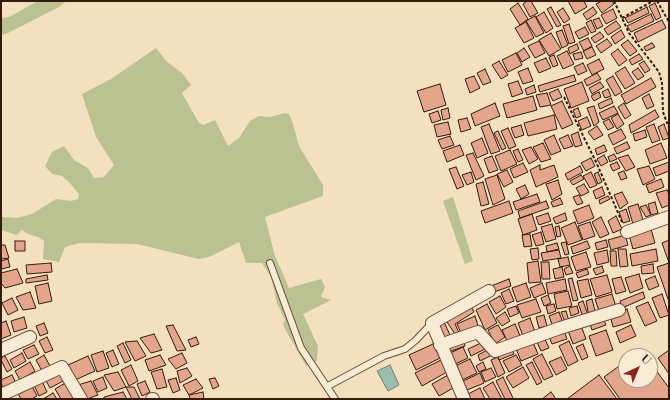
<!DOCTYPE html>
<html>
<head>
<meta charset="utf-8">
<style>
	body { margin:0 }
	#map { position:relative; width:670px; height:400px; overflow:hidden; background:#f3e0be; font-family:"Libre Bodoni",serif }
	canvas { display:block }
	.frame { position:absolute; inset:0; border:2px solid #351a0d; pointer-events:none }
	.north { position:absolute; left:618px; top:348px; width:40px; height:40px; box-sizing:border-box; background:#f7ebd5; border:1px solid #a99785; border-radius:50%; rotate:44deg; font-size:11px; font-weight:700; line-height:16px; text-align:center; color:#351a0d }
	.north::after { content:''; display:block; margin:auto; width:14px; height:18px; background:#8f2418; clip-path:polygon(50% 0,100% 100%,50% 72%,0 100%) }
</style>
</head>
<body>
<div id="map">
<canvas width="670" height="400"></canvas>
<div class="frame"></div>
<div class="north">U</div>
</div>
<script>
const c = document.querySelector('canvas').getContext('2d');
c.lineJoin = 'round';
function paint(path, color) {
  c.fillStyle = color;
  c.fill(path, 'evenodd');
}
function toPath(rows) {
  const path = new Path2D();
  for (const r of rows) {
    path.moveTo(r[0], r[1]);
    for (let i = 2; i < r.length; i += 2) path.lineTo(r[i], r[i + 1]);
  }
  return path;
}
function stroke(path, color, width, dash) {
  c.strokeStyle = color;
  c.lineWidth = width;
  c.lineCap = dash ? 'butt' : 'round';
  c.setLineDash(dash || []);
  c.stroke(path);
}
paint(toPath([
	[38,1,66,1,59,7,8,33,1,35,1,18,9,17],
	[156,48,166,61,182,73,191,85,182,93,199,123,203,125,215,120,228,146,239,138,250,121,259,116,270,117,285,113,289,114,293,124,299,146,323,185,323,196,265,217,275,256,289,288,321,279,325,287,321,297,331,300,303,314,318,346,317,361,308,365,306,366,285,329,283,324,285,320,277,303,271,277,262,263,246,263,239,242,209,257,199,259,137,244,80,243,65,247,59,262,43,259,44,241,38,237,30,235,22,230,17,235,1,230,1,217,17,218,32,214,56,199,71,201,78,199,79,194,69,182,62,176,52,174,45,166,52,152,64,146,74,160,88,168,94,178,104,177,114,165,96,137,82,94,111,79],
	[453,197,473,261,465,264,443,201]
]), '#bbc291');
const water = toPath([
	[390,365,399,385,388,391,377,371,390,365]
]);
paint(water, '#9bbdb0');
stroke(water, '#727c6f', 1);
const building = toPath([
	[527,1,531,1,538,13,530,17,523,4,527,1],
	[568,1,584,1,587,7,575,14,568,1],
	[602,1,612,1,614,4,602,13,596,4,602,1],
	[518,3,528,19,520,25,510,9,518,3],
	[655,3,661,17,656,20,649,6,655,3],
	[551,7,561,25,557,27,547,9,551,7],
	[593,7,597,13,587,20,583,14,593,7],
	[647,7,649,13,628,23,625,18,647,7],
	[563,8,570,19,564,23,557,12,563,8],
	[613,9,617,18,606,24,601,15,613,9],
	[544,12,553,28,546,33,536,17,544,12],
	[651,14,654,21,631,32,627,26,651,14],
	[535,16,544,33,536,37,526,21,535,16],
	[599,18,603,26,597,29,593,20,599,18],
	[591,20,596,31,591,33,586,23,591,20],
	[662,20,666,28,638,42,634,33,662,20],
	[616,21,621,27,608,35,604,29,616,21],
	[526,22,534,38,524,43,515,28,526,22],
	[569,24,575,42,569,44,563,26,569,24],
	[585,27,589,34,579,39,575,32,585,27],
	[562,30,568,45,562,48,556,32,562,30],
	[621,30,625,37,615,44,611,37,621,30],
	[600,32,604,37,595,43,591,38,600,32],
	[551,33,561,49,549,56,539,40,551,33],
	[588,38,592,46,584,51,579,42,588,38],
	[607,39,612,45,601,53,596,46,607,39],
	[628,40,637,51,630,56,621,45,628,40],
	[539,41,545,53,535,58,528,46,539,41],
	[652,43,655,47,646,51,644,47,652,43],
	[577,44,579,49,570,54,568,48,577,44],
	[592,47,596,55,587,59,583,51,592,47],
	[524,48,530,57,522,62,517,53,524,48],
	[618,49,627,60,619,66,611,54,618,49],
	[567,51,574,64,563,69,557,56,567,51],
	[581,52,583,58,575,60,573,54,581,52],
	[516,53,522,65,508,72,502,60,516,53],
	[639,54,643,59,632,65,629,60,639,54],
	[554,55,558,65,553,67,549,57,554,55],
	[546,58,551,68,539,73,534,63,546,58],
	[599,59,604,69,592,75,587,65,599,59],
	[499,61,508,75,501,79,492,65,499,61],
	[644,61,650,70,645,73,639,64,644,61],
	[583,63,587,71,578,75,574,67,583,63],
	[625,67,635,83,625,89,615,73,625,67],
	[528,68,533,81,523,84,518,72,528,68],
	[638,68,644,76,638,80,632,72,638,68],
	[485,69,491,82,483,85,477,73,485,69],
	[597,73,601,79,587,86,584,80,597,73],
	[574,75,576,81,540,92,538,86,574,75],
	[474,76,480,88,470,93,465,79,474,76],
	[613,76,622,92,615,96,606,80,613,76],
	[651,78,656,87,626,104,621,95,651,78],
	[518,81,523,93,512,97,508,84,518,81],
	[582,82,589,101,571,108,564,89,582,82],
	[600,82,604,87,592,94,589,88,600,82],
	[440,84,446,105,424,112,417,91,440,84],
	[534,85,536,92,527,95,525,89,534,85],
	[558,89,562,97,553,101,549,93,558,89],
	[608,89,611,96,605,98,602,92,608,89],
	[599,92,601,97,594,101,591,96,599,92],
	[547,93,551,105,540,107,536,95,547,93],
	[649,94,654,106,647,109,642,98,649,94],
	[533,96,537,110,507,118,503,104,533,96],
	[611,98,613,103,600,109,598,104,611,98],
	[562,101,573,124,562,129,551,106,562,101],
	[495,103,500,116,475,126,471,114,495,103],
	[624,103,631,115,625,119,618,107,624,103],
	[594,106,599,122,594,126,587,108,594,106],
	[614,106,618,113,603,120,599,113,614,106],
	[448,108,450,118,443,120,441,110,448,108],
	[578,108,581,116,576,118,573,110,578,108],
	[655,110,659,117,631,133,629,125,655,110],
	[438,111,441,120,432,123,429,114,438,111],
	[618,114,624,124,617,129,611,118,618,114],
	[554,115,557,129,528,136,524,123,554,115],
	[587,117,591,126,582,130,578,121,587,117],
	[467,118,471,129,461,132,458,120,467,118],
	[609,119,614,127,608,130,603,122,609,119],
	[448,122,451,134,437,137,434,125,448,122],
	[489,124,500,151,491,154,481,127,489,124],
	[654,124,660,140,652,143,646,127,654,124],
	[664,124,669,138,663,140,658,127,664,124],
	[521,125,524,135,515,138,511,128,521,125],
	[597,126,603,135,594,140,588,132,597,126],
	[508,128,516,146,509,149,501,131,508,128],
	[621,129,626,138,613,145,608,135,621,129],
	[645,130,647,137,635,141,633,134,645,130],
	[498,131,506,148,502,150,494,133,498,131],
	[578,132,582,145,575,147,571,135,578,132],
	[554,135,561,151,551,155,544,140,554,135],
	[568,135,573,146,564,149,559,139,568,135],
	[450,136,454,145,442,149,438,140,450,136],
	[482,138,488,153,477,158,471,143,482,138],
	[627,142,630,148,617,154,614,148,627,142],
	[543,143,551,159,541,162,533,147,543,143],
	[661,143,667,158,650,164,645,150,661,143],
	[460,145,464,155,447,162,443,151,460,145],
	[604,145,607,151,597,155,595,149,604,145],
	[531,147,538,159,529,164,522,150,531,147],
	[518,149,523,160,518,162,513,151,518,149],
	[510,150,517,164,501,171,495,156,510,150],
	[473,153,484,176,476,180,466,155,473,153],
	[614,154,617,159,610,162,608,157,614,154],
	[604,155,608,162,601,166,597,159,604,155],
	[628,155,635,167,626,171,618,158,628,155],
	[492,156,498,170,489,173,484,159,492,156],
	[591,158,595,166,586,171,581,163,591,158],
	[617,162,620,168,613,171,610,165,617,162],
	[669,162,669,171,656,176,653,168,669,162],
	[523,163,528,172,514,178,510,169,523,163],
	[540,165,540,170,554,165,558,177,536,187,530,170,540,165],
	[580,166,583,172,568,180,565,174,580,166],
	[649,166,655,179,643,185,637,169,649,166],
	[456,167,464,186,457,189,449,169,456,167],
	[507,170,513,182,504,187,497,174,507,170],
	[624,171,627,178,621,180,618,173,624,171],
	[471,172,474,182,467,185,462,175,471,172],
	[591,172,597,185,590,188,583,176,591,172],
	[598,172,602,182,598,184,594,174,598,172],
	[497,175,505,199,493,205,485,179,497,175],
	[581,175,584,179,573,185,570,181,581,175],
	[661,179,664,187,649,193,646,185,661,179],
	[558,180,562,194,552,200,546,184,558,180],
	[483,182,489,204,481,206,476,184,483,182],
	[584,184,589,192,581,196,576,188,584,184],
	[525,185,529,194,521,199,516,189,525,185],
	[602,187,605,195,596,199,593,191,602,187],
	[667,190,669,194,669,205,662,208,656,193,667,190],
	[622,192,628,203,620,209,614,195,622,192],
	[537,194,540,202,516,210,513,202,537,194],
	[579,195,583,203,577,205,573,197,579,195],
	[608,196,610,199,600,204,599,200,608,196],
	[560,198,563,204,553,207,551,202,560,198],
	[509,201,513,213,485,223,481,211,509,201],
	[546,201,549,208,520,218,518,211,546,201],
	[655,202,658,213,651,215,648,204,655,202],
	[638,204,643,220,633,224,628,207,638,204],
	[589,205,594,218,578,224,573,211,589,205],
	[646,205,651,215,646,217,640,207,646,205],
	[626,209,630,221,623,223,619,212,626,209],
	[548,213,551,221,539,225,536,217,548,213],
	[565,213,567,220,556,224,553,218,565,213],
	[532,214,537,230,523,235,518,219,532,214],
	[616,216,622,229,613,233,608,221,616,216],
	[601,217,609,234,600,238,592,222,601,217],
	[575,222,582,240,568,245,561,228,575,222],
	[590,222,595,236,583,240,578,226,590,222],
	[552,224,556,239,546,242,541,227,552,224],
	[559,226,561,236,557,237,555,227,559,226],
	[651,229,655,243,633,249,629,235,651,229],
	[541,232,544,244,536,246,532,235,541,232],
	[530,234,532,246,524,247,522,235,530,234],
	[625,235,628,245,611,250,608,240,625,235],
	[606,240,608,247,597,250,595,243,606,240],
	[669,240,669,260,668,260,662,243,669,240],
	[15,241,25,241,25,251,15,251,15,241],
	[587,241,590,248,573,254,571,247,587,241],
	[566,242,569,254,565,255,561,243,566,242],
	[557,243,559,249,547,252,546,246,557,243],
	[1,245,5,245,9,258,1,259,1,245],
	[538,248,539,259,532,260,530,249,538,248],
	[618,249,626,249,628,266,620,267,618,249],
	[656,249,658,261,632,266,630,254,656,249],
	[559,250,561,258,543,261,541,253,559,250],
	[607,250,609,262,597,265,594,253,607,250],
	[610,251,616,251,617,266,611,266,610,251],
	[586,252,591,267,576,271,571,257,586,252],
	[568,257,570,265,560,267,558,259,568,257],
	[8,259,10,267,1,269,1,261,8,259],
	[538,261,541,282,529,283,527,263,538,261],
	[541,262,549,262,550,279,542,279,541,262],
	[51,263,52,272,27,274,26,265,51,263],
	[669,263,669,302,657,267,669,263],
	[653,264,654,273,642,274,641,266,653,264],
	[570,266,573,273,566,275,564,269,570,266],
	[602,266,604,272,596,275,593,269,602,266],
	[562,267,564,277,555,279,553,269,562,267],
	[17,269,23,283,5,288,1,283,1,273,17,269],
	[587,269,589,274,578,278,576,273,587,269],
	[639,274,643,288,630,293,625,278,639,274],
	[47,275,48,280,26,283,26,279,47,275],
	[607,275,612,292,596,297,590,279,607,275],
	[655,276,659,286,649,290,645,280,655,276],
	[621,277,626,291,616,294,612,279,621,277],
	[572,278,578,300,573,301,568,279,572,278],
	[509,279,511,286,494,292,491,286,509,279],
	[565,279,567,290,548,294,546,283,565,279],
	[588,279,592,295,581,298,577,281,588,279],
	[48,283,52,301,39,304,35,286,48,283],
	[526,283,531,297,517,302,512,288,526,283],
	[542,283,546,293,534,298,530,288,542,283],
	[509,289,514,301,506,304,501,293,509,289],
	[568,291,572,306,557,309,554,294,568,291],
	[30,292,36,308,23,310,16,297,30,292],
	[643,292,645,298,622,308,620,301,643,292],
	[612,294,616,307,599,311,595,299,612,294],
	[662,294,669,315,660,318,652,298,662,294],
	[548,295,551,303,544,306,541,298,548,295],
	[500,296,506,307,496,314,489,302,500,296],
	[12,298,18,310,8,315,2,303,12,298],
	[536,299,541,312,522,318,517,305,536,299],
	[592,299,596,315,589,316,586,301,592,299],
	[583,301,588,315,583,317,578,303,583,301],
	[648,302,657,321,645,326,636,307,648,302],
	[470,304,474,312,455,324,460,335,457,337,445,319,470,304],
	[487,304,497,323,485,330,476,310,487,304],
	[554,304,556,311,548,314,546,306,554,304],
	[516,306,519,313,510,317,507,309,516,306],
	[577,306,579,313,571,316,569,308,577,306],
	[627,309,631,322,613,327,610,315,627,309],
	[566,311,569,321,565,322,561,312,566,311],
	[505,312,510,321,502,326,496,318,505,312],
	[559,312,563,323,553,327,549,316,559,312],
	[544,315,547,326,539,328,536,317,544,315],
	[475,316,479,329,462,335,457,324,475,316],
	[602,316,606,325,592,330,589,321,602,316],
	[24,317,27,328,14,332,11,321,24,317],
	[530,318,535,332,523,336,518,323,530,318],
	[6,321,11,335,1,339,1,323,6,321],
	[444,322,450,335,443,338,437,325,444,322],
	[44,323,48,333,40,336,36,326,44,323],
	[580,323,586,339,573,344,567,328,580,323],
	[515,324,521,338,508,343,502,330,515,324],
	[173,325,186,350,177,351,166,326,173,325],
	[498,325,505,337,495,344,488,330,498,325],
	[631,325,636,336,620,343,616,332,631,325],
	[563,328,567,339,552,344,548,334,563,328],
	[606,330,613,350,596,356,589,336,606,330],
	[154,334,162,350,151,353,140,338,154,334],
	[47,337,53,350,45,353,39,341,47,337],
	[196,337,199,344,191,347,188,340,196,337],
	[544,337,549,348,541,351,536,340,544,337],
	[463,338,465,346,446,353,443,345,463,338],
	[532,340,538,354,521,361,515,346,532,340],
	[137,341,146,356,135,361,125,342,137,341],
	[569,341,578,361,568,366,559,346,569,341],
	[483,342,485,349,471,356,468,349,483,342],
	[123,343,131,360,125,363,117,346,123,343],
	[433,344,440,358,416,370,409,355,433,344],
	[583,344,588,357,582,360,576,347,583,344],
	[34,345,39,354,28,359,23,350,34,345],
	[463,347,468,358,451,366,446,355,463,347],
	[511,347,514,354,499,360,496,353,511,347],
	[489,349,492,355,480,361,478,355,489,349],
	[113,350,119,364,112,367,106,353,113,350],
	[641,350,645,356,632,356,641,350],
	[669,350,669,374,658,358,669,350],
	[103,351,109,368,97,372,91,355,103,351],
	[22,353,26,361,14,368,10,360,22,353],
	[182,353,187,363,176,369,168,359,182,353],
	[542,354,553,376,544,380,533,359,542,354],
	[44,355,50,366,42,371,36,360,44,355],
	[160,355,166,365,149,371,145,360,160,355],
	[516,355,522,365,509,372,503,361,516,355],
	[5,356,12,369,7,372,1,360,1,358,5,356],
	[88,356,95,371,75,380,68,365,88,356],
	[498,357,505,373,498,377,491,360,498,357],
	[561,357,567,369,556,375,549,362,561,357],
	[470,359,477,373,460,381,453,367,470,359],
	[441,360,447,372,422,386,415,373,441,360],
	[626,361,626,380,650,380,650,362,669,388,669,399,620,399,604,377,626,361],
	[30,362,35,371,20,380,15,371,30,362],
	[483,362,486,369,479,372,476,366,483,362],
	[532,362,542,382,537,385,526,365,532,362],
	[131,365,138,381,129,386,121,370,131,365],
	[523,367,529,378,513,388,506,377,523,367],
	[187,368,192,376,180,383,177,371,187,368],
	[491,368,496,377,485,382,481,372,491,368],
	[162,369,167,387,157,389,151,372,162,369],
	[60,371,65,380,50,388,45,379,60,371],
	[118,372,126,387,114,391,104,375,118,372],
	[480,373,484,383,467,390,463,381,480,373],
	[12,375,17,385,3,391,1,380,12,375],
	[448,375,455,387,439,396,432,384,448,375],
	[599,375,617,399,567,399,599,375],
	[103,377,107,388,98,392,93,381,103,377],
	[503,377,513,398,512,399,505,399,496,381,503,377],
	[176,378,180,390,173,393,168,380,176,378],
	[215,378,219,386,213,389,209,379,215,378],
	[196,379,203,388,189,395,183,385,196,379],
	[42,381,47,392,39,396,34,385,42,381],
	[91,381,98,395,87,399,78,385,91,381],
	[145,381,150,392,142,396,137,384,145,381],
	[67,382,76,396,71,399,61,399,55,389,67,382],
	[493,382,502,399,490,399,483,388,493,382],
	[31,384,37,396,32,399,21,399,17,391,31,384],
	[126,387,134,387,140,399,132,399,126,387],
	[480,388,485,399,468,399,466,395,480,388],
	[123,392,127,399,104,399,104,397,123,392],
	[203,392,204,399,190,399,189,395,203,392],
	[551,392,556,399,542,399,551,392],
	[53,393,57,399,43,399,53,393]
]);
paint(building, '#e3a68d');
stroke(building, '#351a0d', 1);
const lane = toPath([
	[270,263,301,348,335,399],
	[328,386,384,356,405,349,416,340,432,323]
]);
const street = toPath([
	[627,232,669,217],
	[440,345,478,332,495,351,560,328,619,310],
	[1,350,30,337],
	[1,395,62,367,81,399],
	[152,399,153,399],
	[464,399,432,323,489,291]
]);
stroke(lane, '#644c39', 8);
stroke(street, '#644c39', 14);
stroke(toPath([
	[614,1,629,33,659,72,662,83,663,112,669,128],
	[657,1,669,22],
	[622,18,653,1],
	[564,97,597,164,622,222]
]), '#351a0d', 2, [3, 2]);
stroke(lane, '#f7ebd5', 6);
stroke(street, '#f7ebd5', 12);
</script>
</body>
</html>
